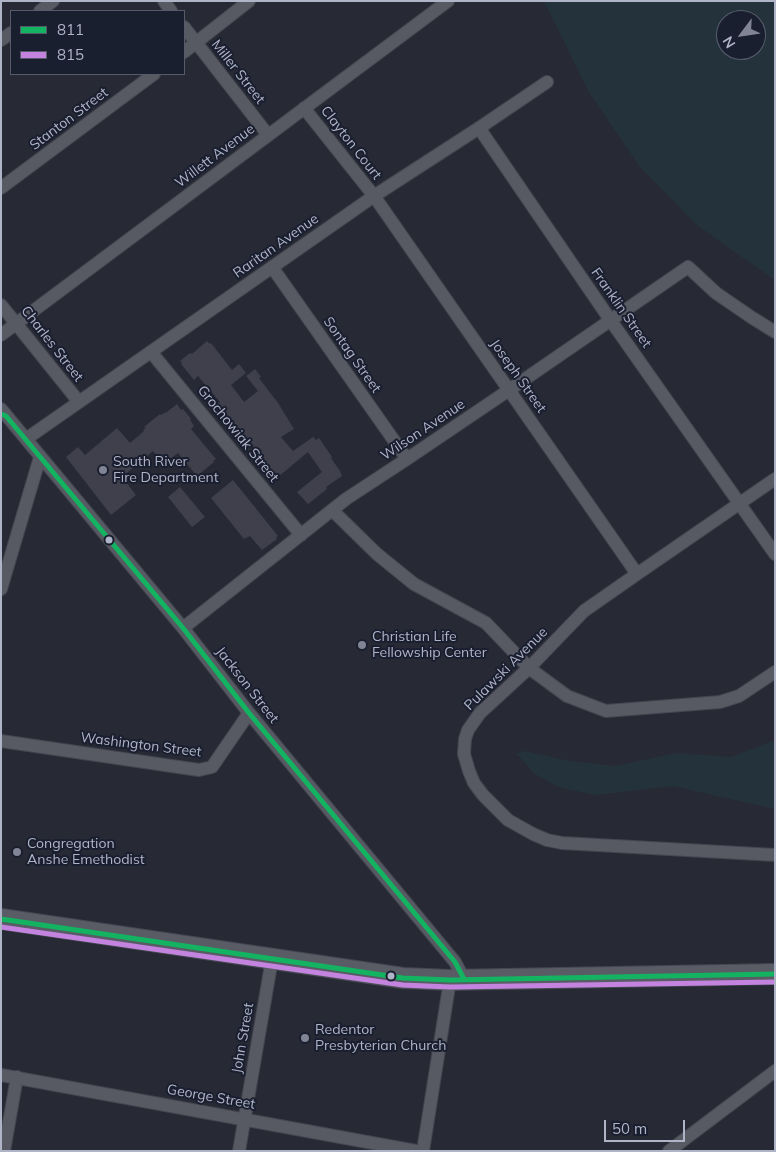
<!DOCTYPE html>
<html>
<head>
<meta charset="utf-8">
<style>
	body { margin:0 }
	#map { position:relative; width:776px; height:1152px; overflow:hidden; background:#272a35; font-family:Mulish,sans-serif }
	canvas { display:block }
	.frame { position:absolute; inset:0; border:2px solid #b0b4c7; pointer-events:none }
	.legend { position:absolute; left:10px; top:10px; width:175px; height:65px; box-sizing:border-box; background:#1a1f30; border:1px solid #565b6c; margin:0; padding:6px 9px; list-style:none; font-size:15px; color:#b0b4c7 }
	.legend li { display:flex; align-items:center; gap:10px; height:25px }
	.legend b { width:25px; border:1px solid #565b6c }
	.north { position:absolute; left:716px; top:10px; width:50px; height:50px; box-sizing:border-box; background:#1a1f30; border:1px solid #565b6c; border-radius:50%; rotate:239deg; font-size:14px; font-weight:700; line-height:20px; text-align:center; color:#b0b4c7 }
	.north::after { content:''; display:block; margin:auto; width:18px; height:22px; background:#808494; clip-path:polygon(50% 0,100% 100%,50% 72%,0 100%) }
	.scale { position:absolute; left:604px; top:1120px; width:81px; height:22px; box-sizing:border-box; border:2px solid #b0b4c7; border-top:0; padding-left:6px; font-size:15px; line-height:18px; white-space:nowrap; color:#b0b4c7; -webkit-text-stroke:4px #1a1f30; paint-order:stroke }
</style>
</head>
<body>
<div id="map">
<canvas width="776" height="1152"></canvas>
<div class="frame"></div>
<ul class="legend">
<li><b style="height:6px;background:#13b361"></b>811</li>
<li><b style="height:6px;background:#c483df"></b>815</li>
</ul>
<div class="north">N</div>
<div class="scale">50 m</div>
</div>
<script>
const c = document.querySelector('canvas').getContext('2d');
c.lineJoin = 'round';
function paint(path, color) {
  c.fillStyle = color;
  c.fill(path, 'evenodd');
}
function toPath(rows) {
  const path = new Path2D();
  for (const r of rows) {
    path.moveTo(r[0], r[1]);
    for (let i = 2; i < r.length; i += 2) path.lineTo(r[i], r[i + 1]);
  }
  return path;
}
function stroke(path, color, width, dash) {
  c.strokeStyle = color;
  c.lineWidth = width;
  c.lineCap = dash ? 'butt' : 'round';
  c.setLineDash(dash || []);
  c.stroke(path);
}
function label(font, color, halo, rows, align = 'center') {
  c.font = font + ' Mulish,sans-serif';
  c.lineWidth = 4;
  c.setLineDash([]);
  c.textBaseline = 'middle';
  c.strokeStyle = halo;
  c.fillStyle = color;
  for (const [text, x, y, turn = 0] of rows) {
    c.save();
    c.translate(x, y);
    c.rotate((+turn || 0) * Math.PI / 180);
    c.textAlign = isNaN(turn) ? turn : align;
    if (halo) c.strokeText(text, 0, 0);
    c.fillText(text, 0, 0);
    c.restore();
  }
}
paint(toPath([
	[544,1,775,1,775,280,698,226,640,167,589,92],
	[726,20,756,20,756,50,726,50],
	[775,740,775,809,673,786,597,795,561,788,535,774,517,754,524,751,570,761,615,766,677,753,731,757]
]), '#24333b');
paint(toPath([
	[207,341,210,344,211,343,232,370,239,364,246,373,231,385,244,402,258,391,246,376,255,369,261,377,259,378,278,403,294,429,281,437,293,451,313,437,316,440,319,438,332,457,331,458,340,471,342,476,326,487,327,489,308,504,297,492,322,472,308,452,278,477,264,461,218,404,220,402,198,376,194,380,181,364,182,363,180,361,190,353,192,354],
	[177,404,181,410,183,409,191,419,190,420,194,426,191,429,216,459,213,461,214,462,197,476,178,453,164,464,153,451,122,477,136,495,111,515,66,457,78,447,85,455,117,428,130,443,144,431,143,430,146,428,144,427,160,414,161,415,166,412,167,412],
	[233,480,278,536,276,537,277,539,262,550,250,536,244,539,211,498],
	[180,487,205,517,192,527,168,497]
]), '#3f404b');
const minor = toPath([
	[164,1,171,11],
	[40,11,53,1],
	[184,27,268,135],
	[1,40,11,33],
	[184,52,249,1],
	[304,108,374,196,637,574],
	[479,128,611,321,775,554],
	[1,188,154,74],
	[272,267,407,459],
	[1,305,79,402],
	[1,335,448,1],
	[151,352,301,535],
	[1,409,183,628,249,713,455,962,464,979],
	[26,439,374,196,479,128,547,82],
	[775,479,637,574,584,611,529,668,480,713,468,730,465,739,464,754,469,771,474,783,483,795,508,820,533,834,547,840,562,843,775,855],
	[332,510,377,554,414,584,486,623,529,668,567,696,606,711,720,702,739,696,775,672],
	[1,589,40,457],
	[183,628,346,499,407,459,509,390,688,267,716,293,751,317,775,332],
	[1,741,199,770,212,767,249,713],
	[1,1075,416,1151],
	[4,1151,17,1077],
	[239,1151,272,959],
	[423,1151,450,980],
	[669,1151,775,1071]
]);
const primary = toPath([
	[1,919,403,978,450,980,775,974]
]);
stroke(minor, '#43464e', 14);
stroke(primary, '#444752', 22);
stroke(minor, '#575963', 12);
stroke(primary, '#595b65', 20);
stroke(toPath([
	[1,414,6,416,183,628,249,713,455,962,464,979],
	[1,919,403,978,450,980,775,974]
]), '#13b361', 5);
stroke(toPath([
	[1,927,403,985,450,987,775,982]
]), '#c483df', 5);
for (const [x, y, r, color] of [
	[103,470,5,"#808494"],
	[109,540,4.5,"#b0b4c7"],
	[362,645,5,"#808494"],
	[17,852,5,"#808494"],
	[391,976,4.5,"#b0b4c7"],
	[305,1038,5,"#808494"]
]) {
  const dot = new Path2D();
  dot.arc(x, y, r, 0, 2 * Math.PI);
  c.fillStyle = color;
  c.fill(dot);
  stroke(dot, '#1a1f30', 2);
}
label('14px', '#b0b4c7', '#1a1f30', [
	["Miller Street",238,72,52],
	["Stanton Street",69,119,-37],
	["Clayton Court",351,143,52],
	["Willett Avenue",215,156,-37],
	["Raritan Avenue",276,246,-35],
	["Franklin Street",621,308,55],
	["Charles Street",52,344,52],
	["Sontag Street",352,355,55],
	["Joseph Street",518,376,55],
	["Wilson Avenue",423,430,-34],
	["Grochowiak Street",238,434,51],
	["Pulawski Avenue",506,669,-45],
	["Jackson Street",247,685,52],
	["Washington Street",141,745,7],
	["John Street",243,1038,-80],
	["George Street",211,1097,10]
]);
label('14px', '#b0b4c7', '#1a1f30', [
	["South River",113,462],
	["Fire Department",113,478],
	["Christian Life",372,637],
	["Fellowship Center",372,653],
	["Congregation",27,844],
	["Anshe Emethodist",27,860],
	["Redentor",315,1030],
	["Presbyterian Church",315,1046]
], 'left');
</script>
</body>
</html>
